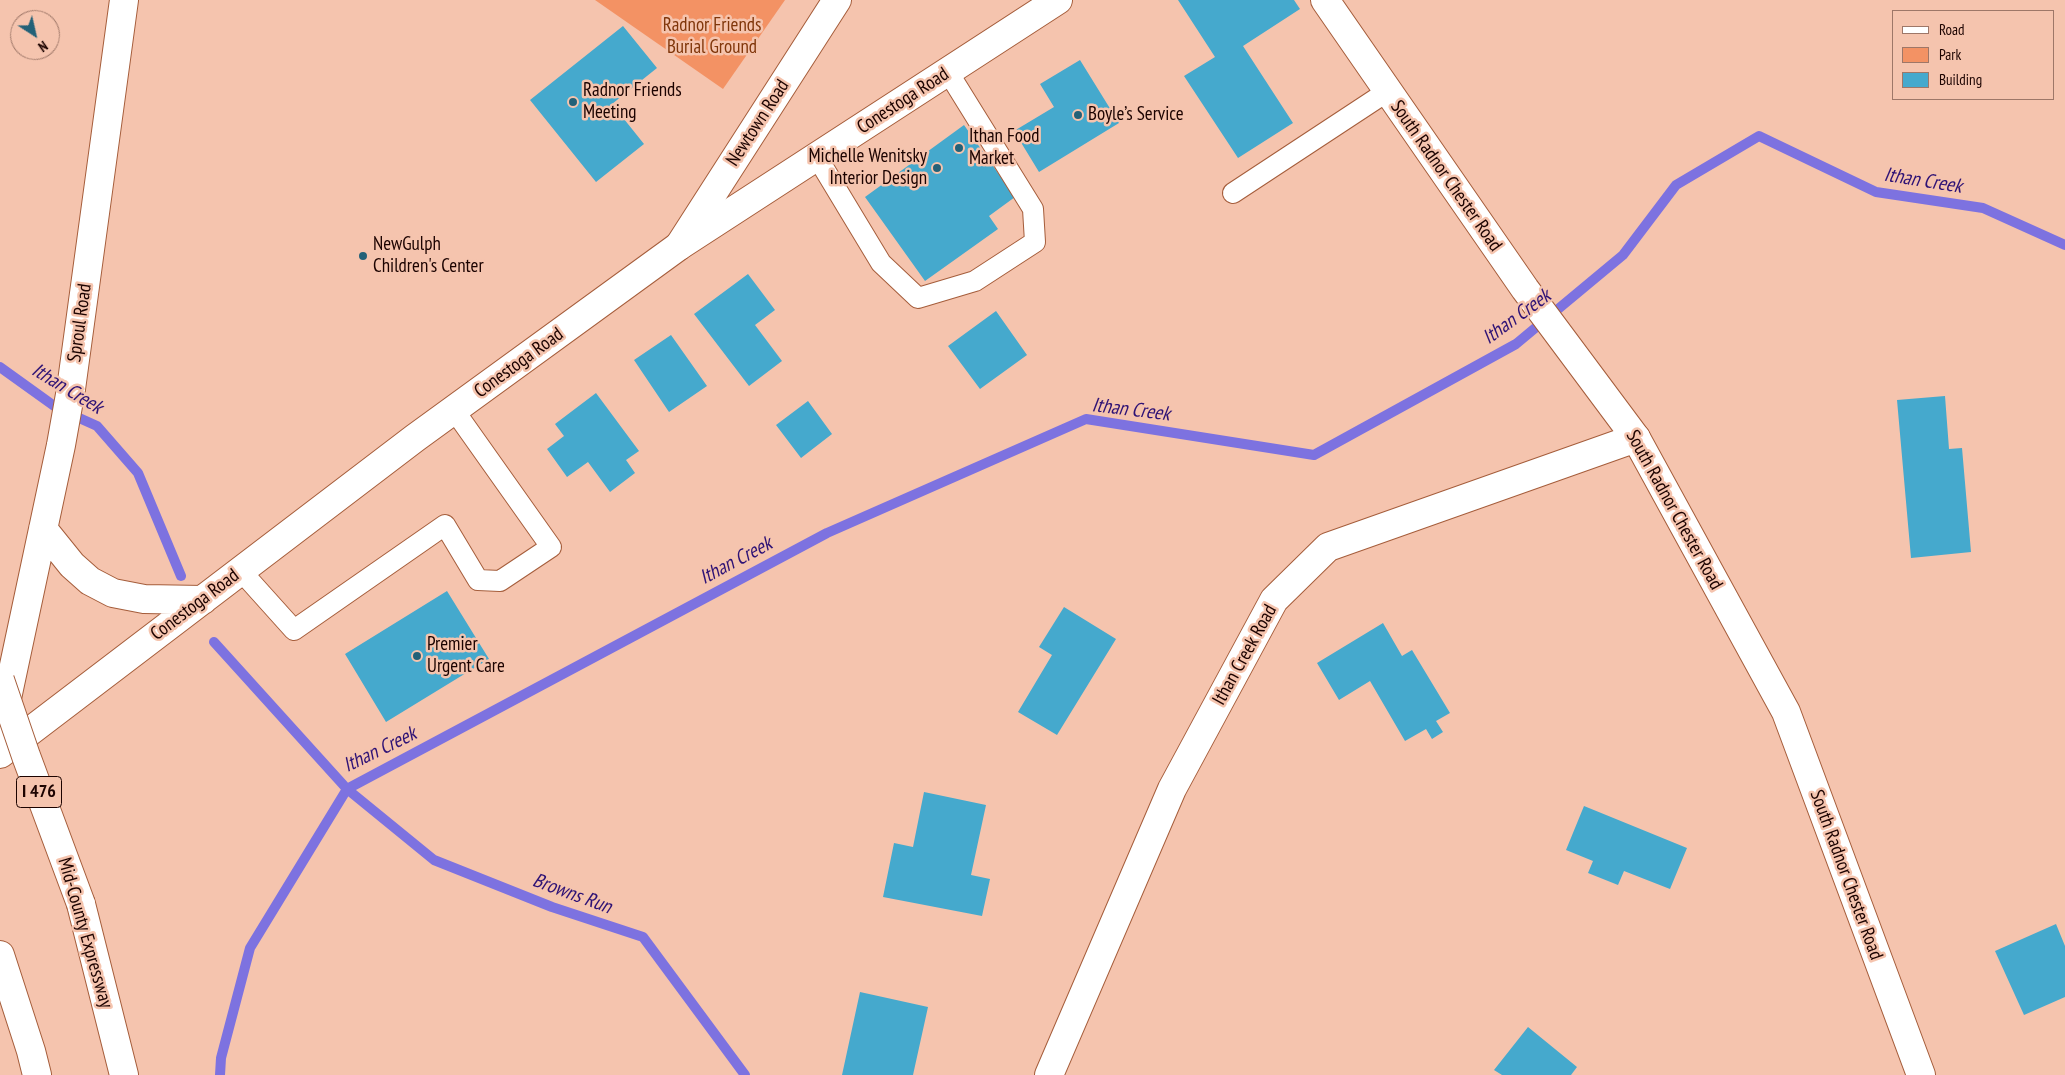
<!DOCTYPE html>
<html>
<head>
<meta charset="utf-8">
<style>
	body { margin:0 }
	#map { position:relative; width:2065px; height:1075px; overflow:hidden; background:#f5c4ae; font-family:"PT Sans Narrow",sans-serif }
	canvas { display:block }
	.legend { position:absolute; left:1892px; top:10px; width:162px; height:90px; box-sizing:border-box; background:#f5c4ae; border:1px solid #9e7768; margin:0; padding:6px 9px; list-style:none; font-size:15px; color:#1c0300 }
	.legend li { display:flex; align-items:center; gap:10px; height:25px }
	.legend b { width:25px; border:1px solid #9e7768 }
	.north { position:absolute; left:10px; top:10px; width:50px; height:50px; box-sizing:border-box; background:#f5c4ae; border:1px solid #9e7768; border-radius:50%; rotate:145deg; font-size:14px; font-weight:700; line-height:20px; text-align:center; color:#1c0300 }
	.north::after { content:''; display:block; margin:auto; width:18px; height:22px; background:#236178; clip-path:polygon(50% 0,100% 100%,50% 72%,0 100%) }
</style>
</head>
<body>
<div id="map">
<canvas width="2065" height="1075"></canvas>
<ul class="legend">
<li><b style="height:6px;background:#fff"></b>Road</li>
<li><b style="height:14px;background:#f39264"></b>Park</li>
<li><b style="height:14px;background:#45a9cd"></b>Building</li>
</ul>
<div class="north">N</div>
</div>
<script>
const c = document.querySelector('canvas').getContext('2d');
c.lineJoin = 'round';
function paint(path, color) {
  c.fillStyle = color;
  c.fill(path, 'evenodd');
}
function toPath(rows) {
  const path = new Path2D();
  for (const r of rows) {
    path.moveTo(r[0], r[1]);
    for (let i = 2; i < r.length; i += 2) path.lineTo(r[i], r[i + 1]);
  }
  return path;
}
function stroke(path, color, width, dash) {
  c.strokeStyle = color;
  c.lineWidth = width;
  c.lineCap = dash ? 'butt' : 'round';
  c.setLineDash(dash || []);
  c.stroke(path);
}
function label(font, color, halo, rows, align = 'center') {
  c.font = font + ' "PT Sans Narrow",sans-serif';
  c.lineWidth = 5;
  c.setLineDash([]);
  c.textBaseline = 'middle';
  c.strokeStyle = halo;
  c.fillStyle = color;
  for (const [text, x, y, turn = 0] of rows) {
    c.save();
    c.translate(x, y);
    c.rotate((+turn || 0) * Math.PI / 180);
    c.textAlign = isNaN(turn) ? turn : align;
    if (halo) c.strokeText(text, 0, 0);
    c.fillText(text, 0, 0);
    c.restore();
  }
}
paint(toPath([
	[595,0,785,0,723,89]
]), '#f39264');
stroke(toPath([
	[0,367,57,408,97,426,138,473,181,576],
	[214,642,347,789,434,860,552,907,643,937,745,1075],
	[347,789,827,533,1086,419,1314,455,1516,344,1623,255,1676,185,1759,136,1876,192,1983,208,2065,245],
	[220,1075,221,1058,250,948,347,789]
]), '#7d72e0', 10);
paint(toPath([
	[1178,0,1294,0,1300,9,1243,46,1293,123,1238,158,1184,76,1215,57],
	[623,26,657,68,612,104,644,144,596,182,530,100],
	[1080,60,1119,123,1039,172,1014,131,1054,107,1040,84],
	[964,125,1015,197,989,216,998,229,925,281,865,197],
	[748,274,775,310,755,325,782,361,749,386,694,314],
	[996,311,1027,355,980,389,948,346],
	[671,335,707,386,669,412,634,360],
	[596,393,639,451,626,460,635,473,610,492,588,462,567,477,547,449,564,436,555,424],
	[1945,396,1949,449,1962,448,1971,552,1911,558,1897,400],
	[808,401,832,434,801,458,776,425],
	[447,591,489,659,386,722,345,654],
	[1064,607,1116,639,1057,735,1018,712,1052,655,1039,647],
	[1383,623,1402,656,1412,650,1450,713,1436,721,1443,732,1432,739,1426,729,1405,741,1370,681,1339,700,1317,663],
	[924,792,986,805,971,875,990,879,982,916,883,897,894,843,913,847],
	[1584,806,1687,848,1670,889,1624,871,1618,885,1588,873,1593,861,1566,850],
	[2056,924,2065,946,2065,997,2024,1015,1995,951],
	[860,992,928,1007,913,1075,842,1075],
	[1528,1027,1577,1067,1571,1075,1502,1075,1494,1070]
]), '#45a9cd');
const service = toPath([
	[817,157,881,263,918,298,975,281,1035,242,1033,209,948,72],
	[1233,193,1388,91],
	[241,571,294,630,445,525,478,580,500,581,551,547,454,410]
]);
const minor = toPath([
	[679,246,837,0],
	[1049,1075,1172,789,1274,600,1328,547,1636,438]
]);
const secondary = toPath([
	[1325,0,1525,289,1636,438,1786,712,1921,1075],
	[43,529,72,565,90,581,113,593,144,599,203,600],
	[0,731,61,445,71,389,124,0],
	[0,754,415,438,679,246,1058,0]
]);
const motorway = toPath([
	[81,904,124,1075],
	[0,955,31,1051,37,1075]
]);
stroke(service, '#a55d3b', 22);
stroke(minor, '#a55d3b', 30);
stroke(secondary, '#a55d3b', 30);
stroke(motorway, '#a55d3b', 30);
stroke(service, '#fff', 20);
stroke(minor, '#fff', 28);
stroke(secondary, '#fff', 28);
stroke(motorway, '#fff', 28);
const motorwayBridge = toPath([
	[0,680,26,756,81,904]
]);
stroke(motorwayBridge, '#a55d3b', 30, []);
stroke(motorwayBridge, '#fff', 28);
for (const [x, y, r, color] of [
	[573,102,5,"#236178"],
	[1078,115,5,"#236178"],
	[959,148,5,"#236178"],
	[937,168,5,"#236178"],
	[363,256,5,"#236178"],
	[417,656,5,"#236178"]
]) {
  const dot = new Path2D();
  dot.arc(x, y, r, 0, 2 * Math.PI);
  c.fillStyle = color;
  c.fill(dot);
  stroke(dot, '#f5c4ae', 2);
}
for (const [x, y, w] of [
	[39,792,45]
]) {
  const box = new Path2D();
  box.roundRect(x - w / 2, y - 15.5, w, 31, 4);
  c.fillStyle = '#f5c4ae';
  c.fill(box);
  stroke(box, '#1c0300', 1);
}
label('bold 18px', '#1c0300', null, [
	["I 476",39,792]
]);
label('19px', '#80360a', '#f5c4ae', [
	["Radnor Friends",712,26],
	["Burial Ground",712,48]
]);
label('19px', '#1c0300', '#f5c4ae', [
	["Radnor Friends",583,91],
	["Meeting",583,113],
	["Boyle’s Service",1088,115],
	["Ithan Food",969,137],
	["Market",969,159],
	["Michelle Wenitsky",927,157,"right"],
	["Interior Design",927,179,"right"],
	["NewGulph",373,245],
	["Children's Center",373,267],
	["Premier",427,645],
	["Urgent Care",427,667]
], 'left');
label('19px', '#1c0300', '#f5c4ae', [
	["Conestoga Road",903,101,-33],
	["Newtown Road",758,123,-57],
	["South Radnor Chester Road",1446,176,55],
	["Sproul Road",80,323,-82],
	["Conestoga Road",519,363,-36],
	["South Radnor Chester Road",1674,510,61],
	["Conestoga Road",195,605,-37],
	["Ithan Creek Road",1245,655,-61],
	["South Radnor Chester Road",1846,875,70],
	["Mid-County Expressway",85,933,74]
]);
label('italic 20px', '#2e1275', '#f5c4ae', [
	["Ithan Creek",1923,181,9],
	["Ithan Creek",1517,317,-36],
	["Ithan Creek",67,389,31],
	["Ithan Creek",1131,410,7],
	["Ithan Creek",736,561,-28],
	["Ithan Creek",380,750,-26],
	["Browns Run",572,894,20]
]);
</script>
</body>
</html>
